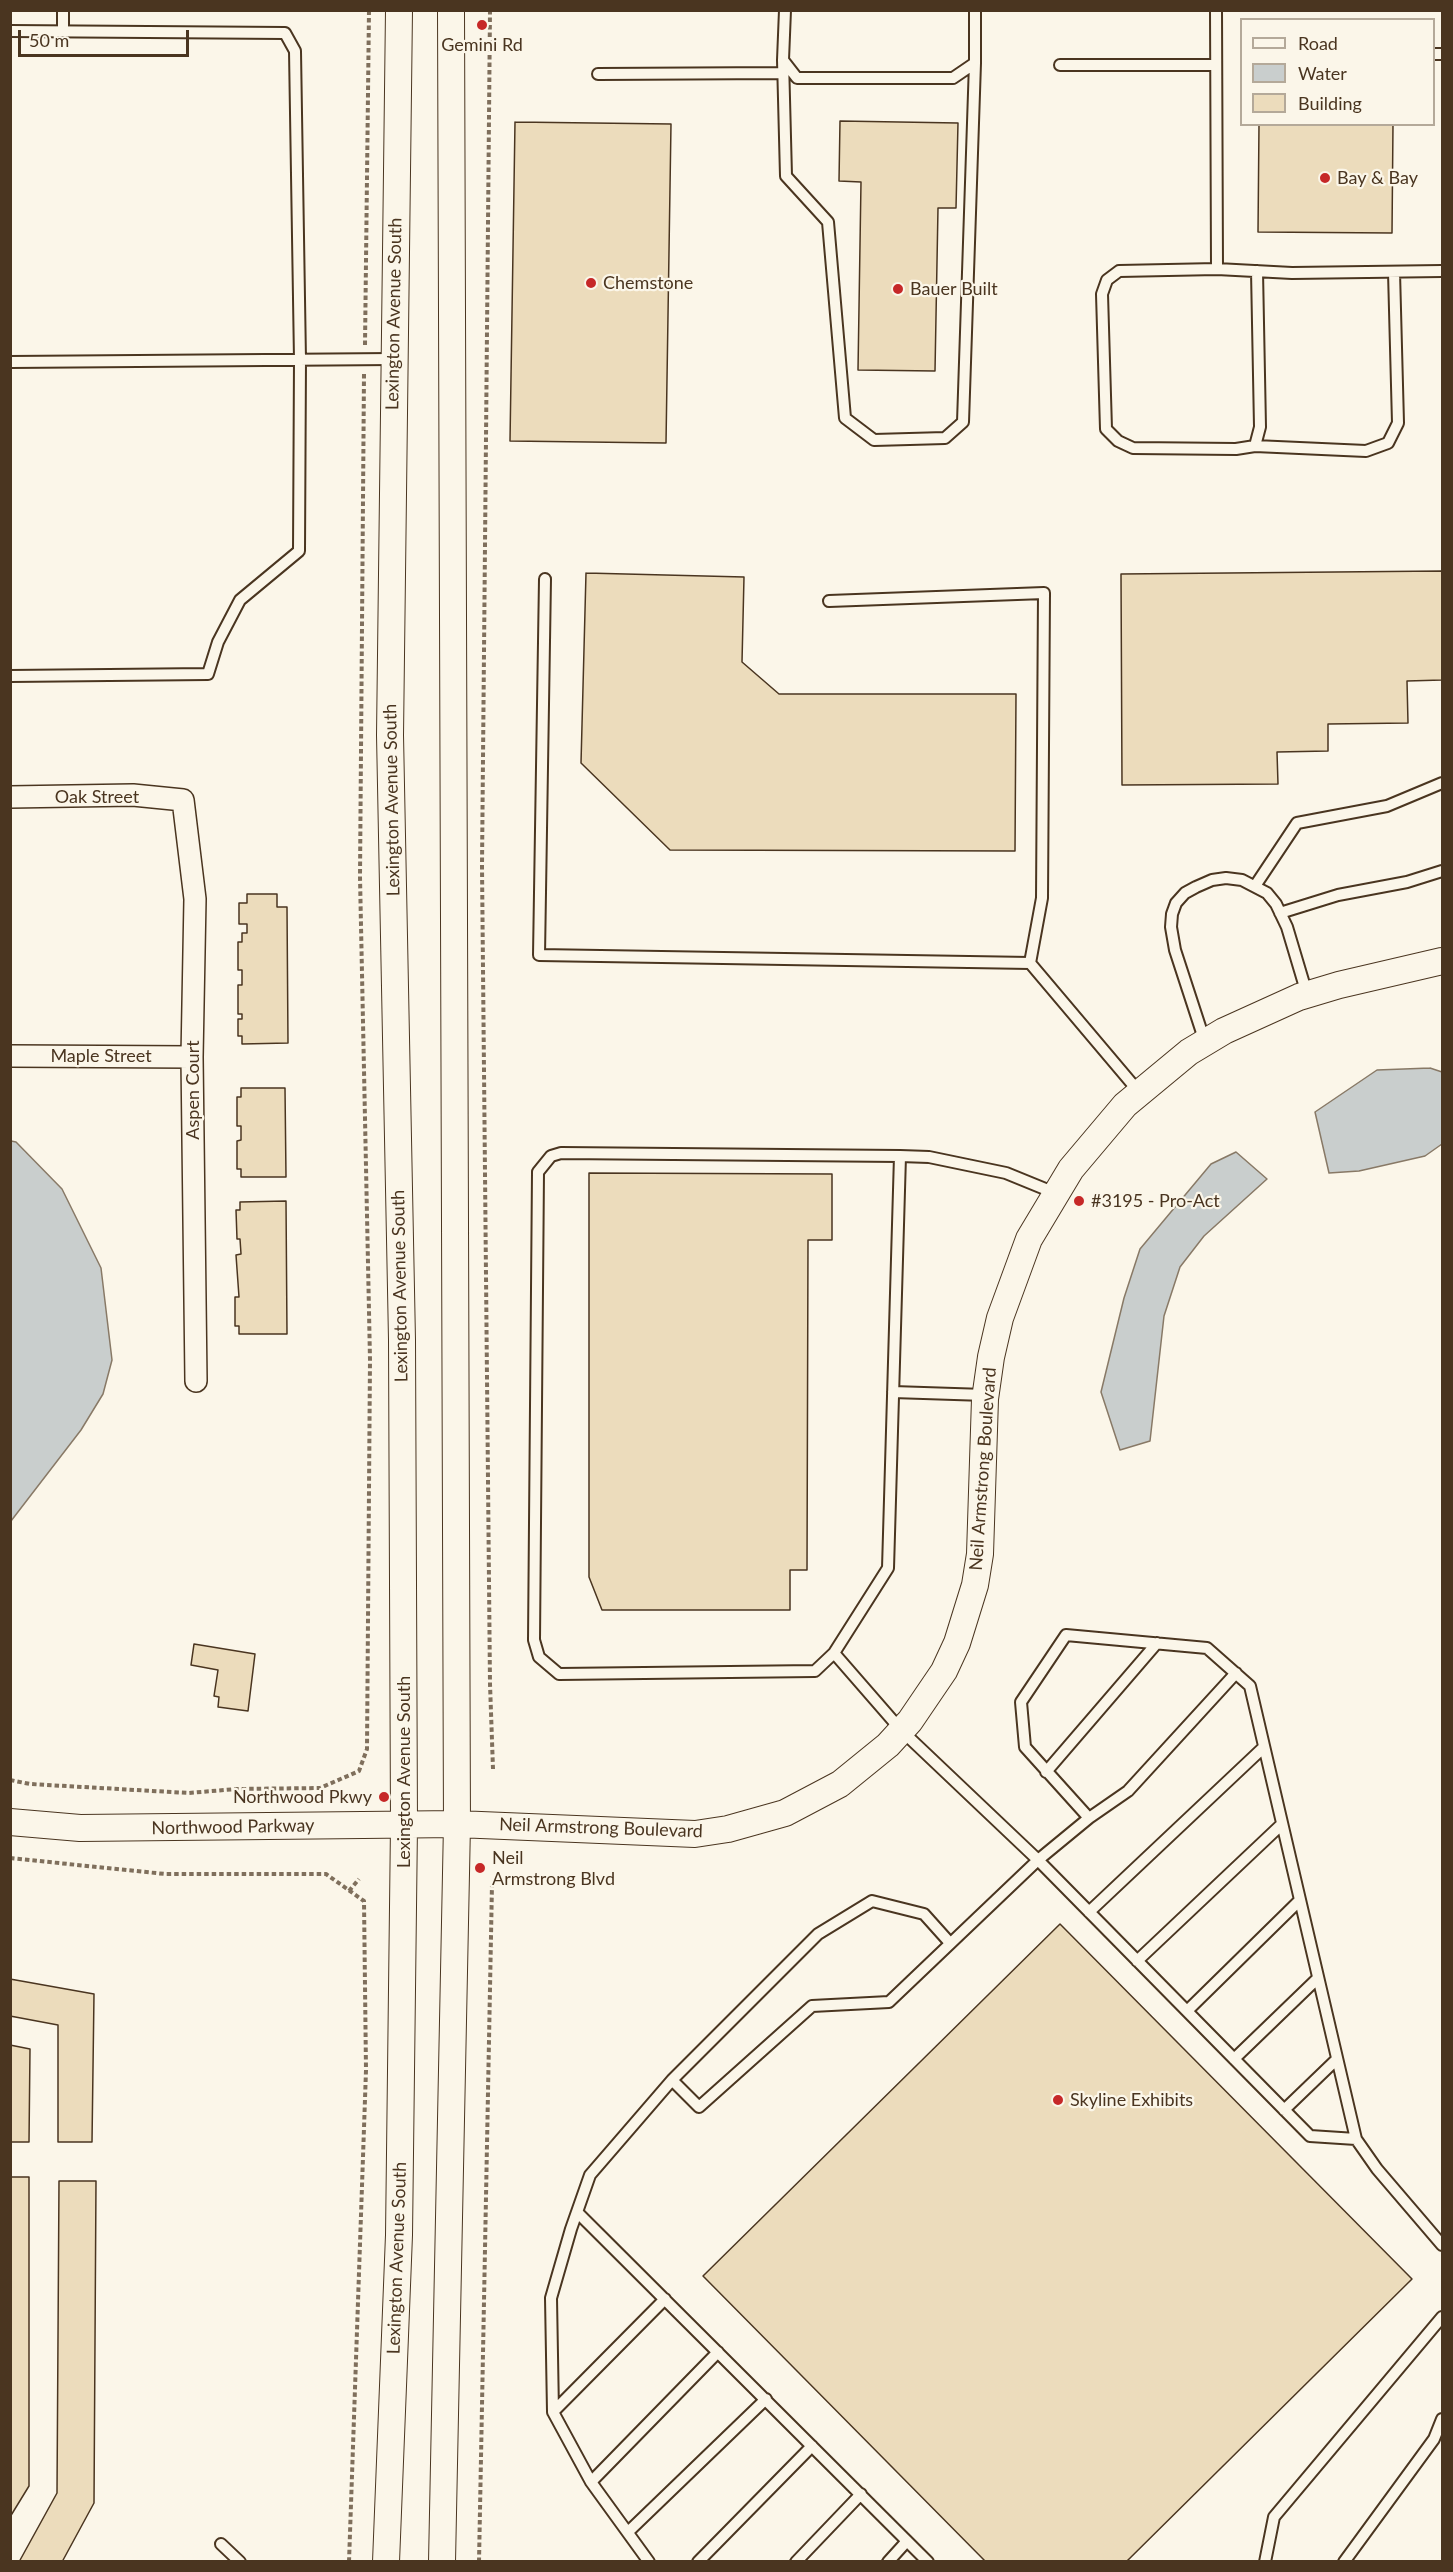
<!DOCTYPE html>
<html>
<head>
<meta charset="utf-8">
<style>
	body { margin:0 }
	#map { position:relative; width:1453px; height:2572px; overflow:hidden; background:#fbf6e9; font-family:Lato,sans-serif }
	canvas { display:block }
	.frame { position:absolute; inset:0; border:12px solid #4a3520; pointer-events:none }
	.legend { position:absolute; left:1240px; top:18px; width:195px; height:108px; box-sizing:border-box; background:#fbf6e9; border:2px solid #b4a999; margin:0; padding:8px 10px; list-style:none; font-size:18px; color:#4a3520 }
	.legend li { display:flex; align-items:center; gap:12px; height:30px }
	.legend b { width:30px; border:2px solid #b4a999 }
	.scale { position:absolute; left:18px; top:30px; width:171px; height:27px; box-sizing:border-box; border:3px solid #4a3520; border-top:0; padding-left:8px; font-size:18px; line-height:21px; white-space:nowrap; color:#4a3520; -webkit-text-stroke:4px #fbf6e9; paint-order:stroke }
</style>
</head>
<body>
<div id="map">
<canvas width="1453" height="2572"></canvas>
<div class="frame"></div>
<ul class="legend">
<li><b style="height:8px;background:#fbf6e9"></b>Road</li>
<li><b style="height:16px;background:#c9cecd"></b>Water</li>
<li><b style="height:16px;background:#ecdcbc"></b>Building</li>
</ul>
<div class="scale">50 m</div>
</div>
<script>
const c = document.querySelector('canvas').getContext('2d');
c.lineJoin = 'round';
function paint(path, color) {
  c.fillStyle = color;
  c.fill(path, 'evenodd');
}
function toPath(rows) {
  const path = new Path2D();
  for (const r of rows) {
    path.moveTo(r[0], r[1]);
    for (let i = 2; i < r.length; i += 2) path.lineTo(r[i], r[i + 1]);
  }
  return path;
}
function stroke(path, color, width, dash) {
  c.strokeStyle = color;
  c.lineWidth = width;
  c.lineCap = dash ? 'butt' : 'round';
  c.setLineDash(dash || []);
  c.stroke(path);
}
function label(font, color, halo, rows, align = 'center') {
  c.font = font + ' Lato,sans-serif';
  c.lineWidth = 4.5;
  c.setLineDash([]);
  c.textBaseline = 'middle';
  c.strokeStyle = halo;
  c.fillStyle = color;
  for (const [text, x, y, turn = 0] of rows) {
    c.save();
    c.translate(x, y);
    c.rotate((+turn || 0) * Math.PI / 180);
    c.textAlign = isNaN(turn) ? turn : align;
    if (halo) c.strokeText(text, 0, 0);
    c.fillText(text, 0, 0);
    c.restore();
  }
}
const water = toPath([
	[1430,1068,1442,1072,1442,1144,1425,1156,1359,1171,1329,1173,1315,1112,1377,1070,1430,1068],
	[11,1141,16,1142,62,1189,101,1268,112,1360,103,1394,81,1430,11,1521,11,1141],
	[1236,1152,1267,1179,1204,1236,1180,1267,1164,1316,1150,1441,1120,1450,1101,1392,1124,1298,1140,1249,1211,1164,1236,1152]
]);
paint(water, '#c9cecd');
stroke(water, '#887966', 1.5);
const building = toPath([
	[840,121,958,123,956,208,938,208,935,371,858,370,861,182,839,181,840,121],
	[515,122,671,124,666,443,510,441,515,122],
	[1259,124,1393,124,1392,233,1258,232,1259,124],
	[1442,571,1442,680,1407,681,1408,723,1328,724,1328,751,1277,752,1278,784,1122,785,1121,574,1442,571],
	[586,573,744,577,742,662,779,694,1016,694,1015,851,670,850,581,763,586,573],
	[247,894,277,894,277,907,287,907,288,1043,242,1044,242,1036,238,1036,238,1019,242,1019,242,1014,238,1014,238,985,242,985,242,970,238,970,238,942,242,942,242,933,247,933,247,924,239,924,239,903,247,903,247,894],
	[241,1088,285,1088,286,1177,241,1177,241,1169,237,1169,237,1141,241,1140,241,1126,237,1126,237,1097,241,1097,241,1088],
	[589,1173,832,1174,832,1240,808,1240,807,1570,790,1570,790,1610,602,1610,589,1577,589,1173],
	[286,1201,287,1334,239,1334,239,1326,235,1326,235,1297,239,1297,236,1255,241,1254,240,1239,237,1239,236,1210,240,1210,240,1202,286,1201],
	[194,1644,255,1654,248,1711,218,1707,219,1697,214,1696,218,1670,191,1665,194,1644],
	[1060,1924,1412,2279,1126,2562,986,2562,703,2276,1060,1924],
	[10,1979,94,1994,92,2142,58,2142,58,2025,10,2016,10,1979],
	[10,2045,30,2049,29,2142,10,2142,10,2045],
	[10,2177,29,2177,29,2486,10,2517,10,2177],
	[59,2181,96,2181,94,2503,62,2562,19,2562,57,2493,59,2181]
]);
paint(building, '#ecdcbc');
stroke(building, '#4a3520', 1.5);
const service = toPath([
	[785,10,783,60,797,78,953,78,975,63,975,10],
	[1216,10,1217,269,1292,273,1442,271],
	[63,30,63,10],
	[10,31,285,33,295,51,300,360,299,551,240,600,218,642,208,674,10,676],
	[1434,54,1442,54],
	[783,60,786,176,828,222,845,418,874,440,945,438,963,422,975,63],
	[1060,65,1216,65],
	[598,74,783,73],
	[1217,269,1119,271,1107,280,1102,294,1106,429,1118,441,1133,448,1236,449,1255,446,1260,427,1257,271],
	[10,362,393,359],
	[1255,446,1366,451,1388,443,1398,423,1394,272],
	[545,579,539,955,1030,963,1139,1092],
	[829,601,1044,593,1042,898,1030,963],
	[1255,886,1297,823,1387,806,1442,783],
	[1280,913,1338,895,1407,882,1442,871],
	[1205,1042,1175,950,1171,927,1172,914,1176,903,1185,893,1196,887,1212,880,1226,878,1242,880,1267,893,1276,904,1287,927,1307,994],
	[900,1156,888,1568,834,1653,815,1671,559,1674,539,1657,534,1640,538,1172,551,1156,561,1153,900,1156,929,1157,1006,1173,1055,1193],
	[893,1392,985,1395],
	[834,1653,901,1730,1038,1860,1089,1818,1025,1747,1021,1702,1066,1635,1207,1648,1250,1686,1356,2139,1377,2169,1442,2245],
	[1046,1772,1157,1643],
	[1089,1818,1128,1791,1236,1673],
	[1089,1912,1264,1747],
	[950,1943,924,1914,872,1901,818,1934,672,2080,699,2107,812,2006,889,2002,1038,1860,1310,2136,1356,2139],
	[1137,1961,1282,1824],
	[1187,2011,1300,1900],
	[1234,2059,1318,1978],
	[1284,2110,1337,2059],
	[577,2212,928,2562],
	[553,2412,665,2299],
	[591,2482,718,2352],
	[628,2532,766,2399],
	[221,2544,240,2562],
	[649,2562,591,2482,553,2412,551,2298,571,2229,590,2175,672,2080],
	[698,2562,812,2446],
	[796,2562,861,2494],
	[888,2562,907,2541],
	[1265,2562,1274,2517,1442,2317],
	[1344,2562,1434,2439,1442,2419]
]);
const minor = toPath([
	[10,797,133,795,183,800,195,899,192,1057,196,1381],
	[10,1056,192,1057]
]);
const tertiary = toPath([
	[10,1822,80,1828,457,1824,695,1834,728,1829,785,1813,840,1784,888,1745,910,1721,944,1671,957,1643,975,1585,980,1554,985,1399,991,1357,1000,1318,1029,1239,1071,1169,1125,1105,1189,1052,1224,1031,1299,997,1339,985,1442,961],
	[386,2562,399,2235,404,1825,402,1340,390,735,399,10],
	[442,2562,457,1824,451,10]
]);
stroke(service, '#4a3520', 14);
stroke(minor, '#4a3520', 24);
stroke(tertiary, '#4a3520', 28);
stroke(toPath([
	[490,10,482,866,490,1684,493,1769],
	[365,345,369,10],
	[10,1780,30,1784,189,1793,237,1789,320,1788,359,1771,367,1749,370,1360,360,877,364,374],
	[10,1858,165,1874,326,1874,364,1901,366,2070,349,2562],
	[349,1891,359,1879],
	[479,2562,492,1884]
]), '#7f6f5c', 4, [4.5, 3]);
stroke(service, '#fbf6e9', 10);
stroke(minor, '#fbf6e9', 21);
stroke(tertiary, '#fbf6e9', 26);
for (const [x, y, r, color] of [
	[482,25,6,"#c62828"],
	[1325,178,6,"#c62828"],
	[591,283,6,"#c62828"],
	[898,289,6,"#c62828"],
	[1079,1201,6,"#c62828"],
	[384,1797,6,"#c62828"],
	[480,1868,6,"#c62828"],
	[1058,2100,6,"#c62828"]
]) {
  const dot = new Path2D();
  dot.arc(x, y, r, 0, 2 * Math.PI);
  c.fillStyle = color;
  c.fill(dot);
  stroke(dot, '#fbf6e9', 2);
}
label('18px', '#4a3520', '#fbf6e9', [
	["Gemini Rd",482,45,"center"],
	["Bay & Bay",1337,178],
	["Chemstone",603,283],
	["Bauer Built",910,289],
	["#3195 - Pro-Act",1091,1201],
	["Northwood Pkwy",372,1797,"right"],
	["Neil",492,1858],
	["Armstrong Blvd",492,1879],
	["Skyline Exhibits",1070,2100]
], 'left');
label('18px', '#4a3520', '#fbf6e9', [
	["Lexington Avenue South",394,314,-89],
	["Oak Street",97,797],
	["Lexington Avenue South",392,800,-91],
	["Maple Street",101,1056],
	["Aspen Court",193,1090,-90],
	["Lexington Avenue South",400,1286,-91],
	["Neil Armstrong Boulevard",983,1469,-86],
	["Lexington Avenue South",404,1772,-90],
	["Northwood Parkway",233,1827,-1],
	["Neil Armstrong Boulevard",601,1828,2],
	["Lexington Avenue South",397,2258,-88]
]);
</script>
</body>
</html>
